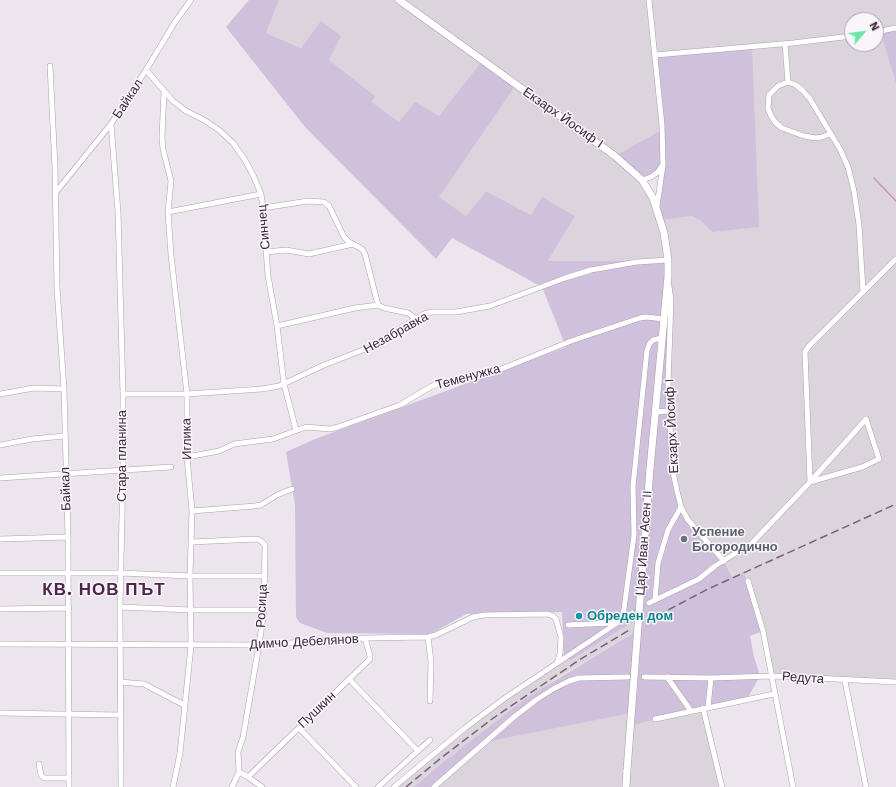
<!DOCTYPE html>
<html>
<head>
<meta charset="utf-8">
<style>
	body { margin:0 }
	#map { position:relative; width:896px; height:787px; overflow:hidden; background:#ece5ed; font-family:"Work Sans",sans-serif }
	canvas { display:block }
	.north { position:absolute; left:844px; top:12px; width:40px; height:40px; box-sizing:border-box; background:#f9f6fa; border:1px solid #aea3af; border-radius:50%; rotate:61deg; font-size:11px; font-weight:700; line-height:16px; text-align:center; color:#3d263e }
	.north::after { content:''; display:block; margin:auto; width:14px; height:18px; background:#6ce5a9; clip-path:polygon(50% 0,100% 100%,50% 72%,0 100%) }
</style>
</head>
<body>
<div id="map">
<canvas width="896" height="787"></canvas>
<div class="north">N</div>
</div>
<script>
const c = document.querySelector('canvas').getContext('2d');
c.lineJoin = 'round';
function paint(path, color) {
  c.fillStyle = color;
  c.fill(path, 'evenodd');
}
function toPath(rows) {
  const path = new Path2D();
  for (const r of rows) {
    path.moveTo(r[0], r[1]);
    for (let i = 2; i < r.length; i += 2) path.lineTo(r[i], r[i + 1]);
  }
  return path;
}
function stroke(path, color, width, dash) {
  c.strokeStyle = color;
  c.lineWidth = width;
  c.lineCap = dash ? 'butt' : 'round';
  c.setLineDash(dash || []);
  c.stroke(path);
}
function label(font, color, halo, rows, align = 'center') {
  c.font = font + ' "Work Sans",sans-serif';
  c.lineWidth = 3;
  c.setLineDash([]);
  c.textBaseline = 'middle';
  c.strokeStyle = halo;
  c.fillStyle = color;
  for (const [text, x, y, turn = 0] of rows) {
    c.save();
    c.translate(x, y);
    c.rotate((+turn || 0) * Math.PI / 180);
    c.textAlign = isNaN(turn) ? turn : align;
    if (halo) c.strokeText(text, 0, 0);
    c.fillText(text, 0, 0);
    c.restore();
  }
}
paint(toPath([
	[279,0,896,0,896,28,880,31,896,84,896,682,772,676,763,631,724,560,688,520,677,491,669,411,668,260,597,260,548,261,575,216,543,198,531,215,486,191,466,216,438,197,516,85,482,62,439,117,399,122,372,102,375,96,328,60,322,21,301,48,266,33],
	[852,20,876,20,876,44,852,44],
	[662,130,712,232,701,221,691,216,653,198,628,167],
	[639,618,638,630,555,679,442,763,414,787,394,787,465,728,564,659,571,660],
	[703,708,722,787,434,787,486,742,632,712,655,719]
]), '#dbd4dd');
paint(toPath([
	[249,0,279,0,266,33,301,48,321,21,341,36,329,60,375,96,372,102,399,122,415,102,439,116,482,61,516,85,439,197,466,216,486,191,531,215,542,197,575,216,548,261,668,260,668,383,677,491,688,520,724,561,733,578,743,573,748,581,763,631,750,636,754,657,760,676,747,699,655,719,631,726,631,713,486,742,434,787,414,787,442,763,528,697,638,630,638,619,571,660,564,659,562,612,466,614,431,634,327,633,300,623,296,617,295,505,286,452,315,439,566,347,542,287,452,238,436,259,305,127,226,27],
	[896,28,896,84,880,31],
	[752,47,759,227,712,232,701,221,691,216,661,220,657,207,663,166,642,180,615,156,662,130,655,55]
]), '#cfc1dc');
stroke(toPath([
	[874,178,896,201]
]), '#cc93b4', 1.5);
stroke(toPath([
	[632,613,649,603]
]), '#c9bfca', 5, [5, 2.5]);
const street = toPath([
	[649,0,662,125,663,165,657,206],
	[876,32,896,28],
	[785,44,788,82,796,85,803,91,810,99,840,149,848,167,854,191,859,225,863,291],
	[655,55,793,43,852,36],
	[50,66,55,167,57,288,64,389,68,537,69,787],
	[146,70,173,101,186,111,204,120,219,130,233,143,245,160,254,177,261,194,263,208,268,276,277,326,284,384,296,430],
	[788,82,778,86,769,95,768,108,771,116,776,123,782,128,804,136,816,138,822,137,830,134],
	[164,92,162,137,163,149,171,181,168,212,171,255,187,394,187,457,192,511,190,576,191,646,180,753,173,787],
	[111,124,118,212,123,394,123,470,120,607,121,787],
	[642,180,651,177,658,172,662,166],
	[56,192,111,124,146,70,175,22,191,0],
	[263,208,308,201,324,202,329,206,344,237,349,242,362,249,365,254,378,305,384,308,408,313,416,319],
	[168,212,261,194],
	[266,252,286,250,309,254,353,244],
	[669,286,671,300,668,383,669,411,673,472,677,491,681,507,688,520,724,561],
	[277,326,355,308,378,305],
	[0,394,34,388,64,389],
	[123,394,187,394,262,389,279,386,324,365,368,348,424,314,432,312,456,312,490,306,565,278,591,270,637,262,668,260],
	[655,412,669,411],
	[866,419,879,459,862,467,810,482,866,419],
	[0,445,32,439,64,436],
	[187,457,219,451,234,444,273,439,306,427,330,429,338,427,400,405,432,386,445,382,474,378,489,374,571,341,640,318,646,317,664,319],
	[0,478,171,467],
	[192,511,255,506,261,505,277,495,292,489],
	[0,539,68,537],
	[191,542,257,539,261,541,265,545,264,610,259,645,243,737,238,752,239,772,232,787],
	[0,573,120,573,190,576,264,576],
	[748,581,763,631,793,787],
	[655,600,658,563,668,530,681,507],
	[649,603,699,579,715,566,752,543,810,482,805,352,809,346,896,259],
	[120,607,191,610,264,610],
	[0,609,69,608],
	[568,625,611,623,618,622,622,617,624,609,634,535,633,486,647,350,650,343,653,340,662,338],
	[428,637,431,662,430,701],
	[0,644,259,645,365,638,428,637,436,635,473,617,484,615,548,614,553,616,556,619,561,637,560,654,557,663],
	[644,677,711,678,772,676,896,682],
	[667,677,691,711],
	[349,679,418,751],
	[845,681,866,787],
	[120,682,144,684,184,705],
	[708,707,711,678],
	[703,708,722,787],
	[0,713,120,715],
	[655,719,774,694],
	[299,728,356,787],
	[39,764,41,775,44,778,69,778],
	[239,772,248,777,262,787],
	[248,777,370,659,370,656,365,638],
	[378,787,430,740],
	[394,787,465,728,505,698,632,613],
	[434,787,514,717,536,700,553,689,569,681,579,678,628,677]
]);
const secondary = toPath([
	[399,0,615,156,642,180,653,198,664,233,668,260,668,276,650,469],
	[626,787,627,770]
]);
stroke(street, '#ada0ae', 6);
stroke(secondary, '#ab99ad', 8);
stroke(street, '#fff', 5);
stroke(secondary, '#fff', 7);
stroke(toPath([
	[647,621,708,589,896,504],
	[406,787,441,758,492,719,579,660,631,629]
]), '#796179', 1.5, [8, 4]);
const secondaryBridge = toPath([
	[627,770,650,469]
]);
stroke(secondaryBridge, '#ab99ad', 8, []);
stroke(secondaryBridge, '#fff', 7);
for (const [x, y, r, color] of [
	[684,539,4,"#6b7280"],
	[579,616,4,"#0f9aa8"]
]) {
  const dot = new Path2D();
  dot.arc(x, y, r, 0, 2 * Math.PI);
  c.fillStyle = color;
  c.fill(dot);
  stroke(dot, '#f9f6fa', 1.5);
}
label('13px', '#3d263e', '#f9f6fa', [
	["Байкал",128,99,-57],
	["Екзарх Йосиф I",563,118,35],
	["Синчец",264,227,-95],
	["Незабравка",396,333,-29],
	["Теменужка",468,377,-15],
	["Екзарх Йосиф I",672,426,-93],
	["Иглика",187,439,-91],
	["Стара планина",122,456,-90],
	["Байкал",66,489,-92],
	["Цар Иван Асен II",644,543,-86],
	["Росица",262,606,-87],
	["Димчо Дебелянов",304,642,-3],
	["Редута",803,678,4],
	["Пушкин",317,710,-44]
]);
label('bold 13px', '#5b616d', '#f9f6fa', [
	["Успение",692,532],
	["Богородично",692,547]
], 'left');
label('bold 13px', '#0d838f', '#f9f6fa', [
	["Обреден дом",587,616]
], 'left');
c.letterSpacing = '1px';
label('bold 17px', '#4e244d', '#f9f6fa', [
	["КВ. НОВ ПЪТ",104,590]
]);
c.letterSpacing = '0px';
</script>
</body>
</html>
